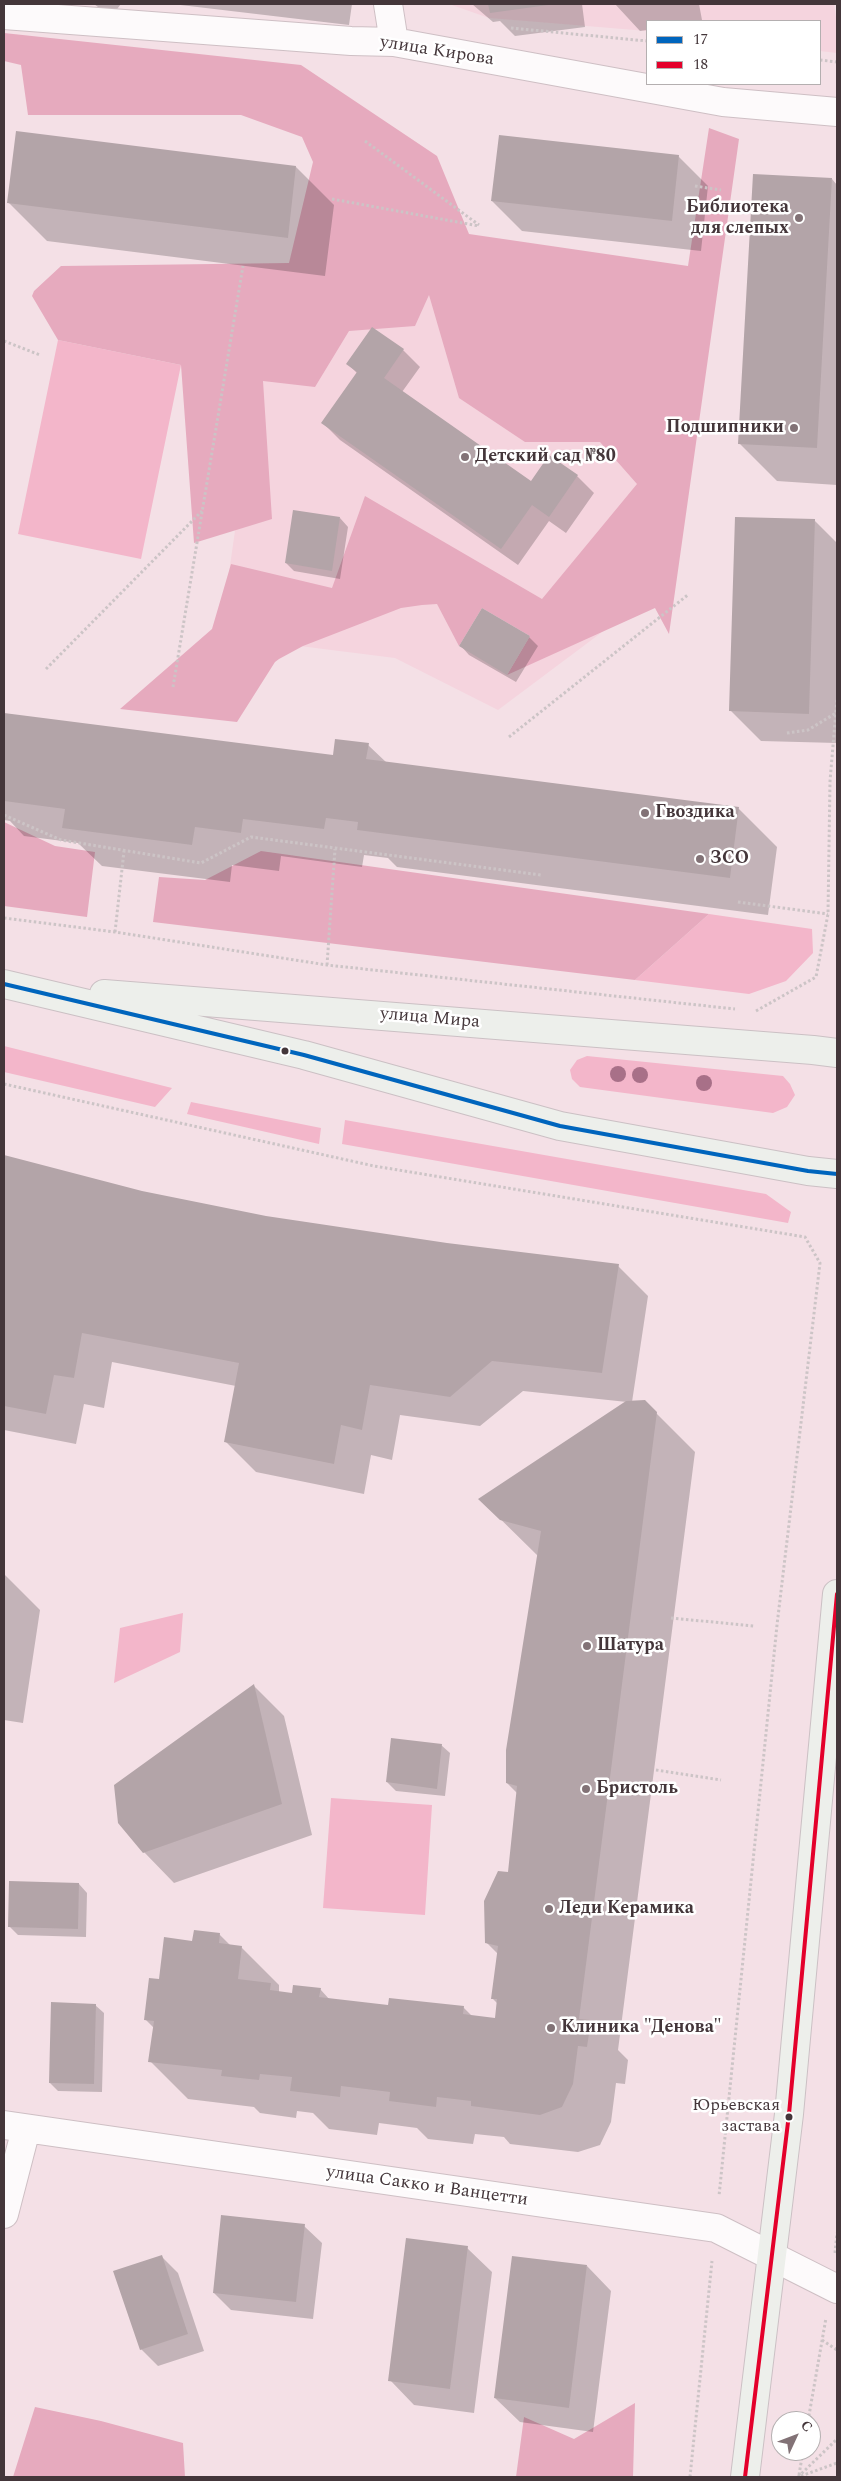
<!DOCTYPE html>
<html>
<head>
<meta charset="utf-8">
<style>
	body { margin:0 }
	#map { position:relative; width:841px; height:2481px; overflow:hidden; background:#f4e0e6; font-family:Spectral,serif }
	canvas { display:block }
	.frame { position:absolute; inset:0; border:5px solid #44363a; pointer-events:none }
	.legend { position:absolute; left:646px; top:20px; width:175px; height:65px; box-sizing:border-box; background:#fff; border:1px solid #b4afb0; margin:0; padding:6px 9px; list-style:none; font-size:15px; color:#44363a }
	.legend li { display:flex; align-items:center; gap:10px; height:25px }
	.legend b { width:25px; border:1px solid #b4afb0 }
	.north { position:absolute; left:771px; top:2411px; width:50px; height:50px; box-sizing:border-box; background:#fff; border:1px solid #b4afb0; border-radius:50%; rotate:47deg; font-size:14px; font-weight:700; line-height:20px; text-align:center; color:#44363a }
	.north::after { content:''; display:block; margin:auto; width:18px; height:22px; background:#827276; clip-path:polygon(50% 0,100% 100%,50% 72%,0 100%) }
</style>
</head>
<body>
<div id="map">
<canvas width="841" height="2481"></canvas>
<div class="frame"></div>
<ul class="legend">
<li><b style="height:6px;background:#0065bd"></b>17</li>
<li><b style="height:6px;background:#e4002b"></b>18</li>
</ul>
<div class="north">С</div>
</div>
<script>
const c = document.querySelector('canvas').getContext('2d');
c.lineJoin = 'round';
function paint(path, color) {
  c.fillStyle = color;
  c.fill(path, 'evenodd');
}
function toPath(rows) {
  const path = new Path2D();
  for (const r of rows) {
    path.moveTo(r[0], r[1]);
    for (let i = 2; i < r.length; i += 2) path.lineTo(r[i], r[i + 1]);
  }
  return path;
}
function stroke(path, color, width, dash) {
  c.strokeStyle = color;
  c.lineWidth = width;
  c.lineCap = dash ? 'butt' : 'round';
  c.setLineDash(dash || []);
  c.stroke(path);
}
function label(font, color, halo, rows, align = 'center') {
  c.font = font + ' Spectral,serif';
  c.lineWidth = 5;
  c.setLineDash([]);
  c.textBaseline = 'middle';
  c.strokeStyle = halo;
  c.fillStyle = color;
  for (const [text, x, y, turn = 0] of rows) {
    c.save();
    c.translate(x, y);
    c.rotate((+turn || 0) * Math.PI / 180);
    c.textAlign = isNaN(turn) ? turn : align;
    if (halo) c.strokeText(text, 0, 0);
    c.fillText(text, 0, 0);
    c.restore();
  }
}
paint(toPath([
	[449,4,834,4,837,23,837,53,820,51,820,21,647,21,647,31,489,18],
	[483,244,686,430,673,579,498,710,395,658,220,636,269,292]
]), '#f5d4de');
paint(toPath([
	[58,340,181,365,141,559,18,534],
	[709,914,812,929,813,953,786,981,749,994,635,980],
	[4,1046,172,1088,155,1107,4,1072],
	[587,1056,783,1076,790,1084,795,1095,787,1107,773,1113,580,1087,572,1079,570,1070,577,1060],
	[191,1102,321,1128,319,1144,187,1114],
	[345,1120,766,1194,791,1212,788,1223,342,1144],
	[183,1613,180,1652,114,1683,120,1628],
	[331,1798,432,1805,425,1915,323,1908]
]), '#f3b6ca');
paint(toPath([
	[4,33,301,65,437,156,469,234,688,266,709,128,739,139,669,634,655,608,507,675,530,636,482,608,459,646,437,604,422,605,401,608,303,646,279,659,275,662,237,722,120,709,212,629,231,564,332,588,365,496,542,599,637,484,600,442,525,442,459,398,429,295,415,326,349,331,315,387,263,381,272,519,194,543,181,365,58,340,32,296,34,291,61,266,289,263,313,162,302,137,241,115,28,115,21,65,4,61],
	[4,822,55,846,95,852,87,917,4,906],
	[261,851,709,914,635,980,153,922,159,877,205,880],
	[635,2403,633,2477,516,2477,524,2417,574,2439],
	[35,2407,101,2421,183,2443,185,2477,13,2477]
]), '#e6aabe');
paint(toPath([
	[94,4,121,4,111,17],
	[172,4,352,4,349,25],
	[472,4,582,4,585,27,515,36,500,21,493,22],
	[615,4,699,4,702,20,647,21,647,30,640,31],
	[678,156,708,186,701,251,522,231,492,201],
	[296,167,334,205,325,276,47,241,9,203],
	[832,179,837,185,837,485,777,481,739,443],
	[403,350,420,367,402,392,531,483,577,476,594,493,566,533,549,521,518,565,340,440,323,423,358,374,348,364],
	[340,518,348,527,340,579,294,571,286,563],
	[815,521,837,543,837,743,761,741,731,711],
	[482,610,529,637,538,646,516,682,469,655,461,646],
	[4,714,334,757,368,745,387,763,739,809,777,847,768,915,397,867,388,858,364,855,362,867,281,856,279,871,232,865,230,882,102,866,78,843,24,836,10,821,4,820],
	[4,1156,141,1192,266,1217,446,1245,618,1266,648,1296,632,1402,644,1401,695,1452,618,2050,628,2060,625,2084,616,2083,611,2122,600,2145,578,2152,510,2144,504,2137,475,2134,473,2144,428,2139,417,2128,379,2123,377,2135,329,2129,313,2113,297,2111,296,2118,260,2113,254,2107,188,2099,150,2061,154,2028,145,2019,160,1980,193,1942,219,1934,230,1945,241,1947,279,1985,279,1992,293,1994,320,1989,330,2000,389,2007,463,2007,472,2016,496,2019,498,2004,492,1998,498,1954,486,1942,509,1873,517,1793,507,1783,538,1556,480,1499,627,1402,523,1391,480,1426,400,1415,392,1460,371,1455,364,1494,256,1472,225,1441,236,1386,112,1362,104,1408,84,1404,76,1444,4,1430],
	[4,1574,40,1610,23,1723,4,1720],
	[254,1686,284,1716,312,1835,174,1883,144,1852],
	[441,1745,450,1753,445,1796,396,1791,387,1782],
	[79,1884,87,1893,86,1937,18,1935,9,1926],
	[95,2005,104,2013,102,2092,58,2091,50,2083],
	[304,2226,322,2243,313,2319,231,2310,214,2293],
	[467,2248,492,2272,474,2413,414,2405,390,2380],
	[161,2256,178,2273,204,2351,158,2366,141,2349],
	[587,2266,611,2291,593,2432,520,2422,495,2398]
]), '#0003');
paint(toPath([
	[488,4,548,4,548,5,490,13],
	[16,131,296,166,288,238,7,203],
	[499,135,679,155,672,221,491,201],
	[753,174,832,178,817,448,738,444],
	[372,327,404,349,384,378,531,481,549,455,578,475,549,517,532,505,501,549,321,423,357,372,346,364],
	[293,510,340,517,332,571,285,563],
	[735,517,815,519,809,714,729,711],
	[482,608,530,636,507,675,459,646],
	[4,713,333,755,335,739,369,743,366,759,739,807,730,878,357,830,358,822,326,818,324,829,243,819,241,833,195,827,192,845,62,828,65,809,4,801],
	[4,1155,142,1191,266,1216,447,1243,619,1264,602,1373,492,1361,450,1397,370,1385,362,1430,341,1425,334,1464,224,1442,239,1363,82,1333,74,1378,54,1375,46,1414,4,1406],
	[645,1400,657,1412,579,2019,590,2020,589,2034,587,2047,578,2046,573,2084,562,2107,540,2115,471,2106,471,2101,437,2097,436,2107,389,2101,390,2092,341,2086,340,2097,290,2091,292,2077,260,2074,259,2080,221,2076,222,2070,148,2062,154,2021,144,2020,149,1978,159,1979,164,1937,192,1941,194,1930,220,1933,219,1943,242,1946,238,1979,271,1983,270,1990,292,1993,293,1985,321,1988,319,1997,388,2005,389,1998,464,2006,463,2014,495,2018,497,1999,491,1999,498,1946,485,1943,484,1901,498,1871,508,1872,517,1786,506,1783,506,1750,541,1531,500,1520,478,1499,626,1401],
	[254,1684,282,1804,143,1853,118,1823,114,1785],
	[391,1738,442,1744,437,1789,386,1782],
	[9,1881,79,1883,78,1929,8,1927],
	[51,2002,96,2004,94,2084,49,2083],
	[221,2215,305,2224,296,2302,213,2293],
	[406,2238,468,2246,450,2389,388,2381],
	[162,2255,188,2334,140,2350,113,2271],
	[512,2256,587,2265,569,2408,494,2398]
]), '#b3a4a8');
const minor = toPath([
	[388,4,394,42],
	[4,15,351,41,394,42,723,102,837,112],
	[4,2125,716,2228,837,2289],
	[4,2214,26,2129]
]);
const major = toPath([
	[4,984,304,1055,560,1126,808,1171,837,1174],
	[104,994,813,1050,837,1053],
	[745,2477,789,2114,837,1594]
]);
stroke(minor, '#cebfc4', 30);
stroke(major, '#cbc0c4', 30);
stroke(toPath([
	[511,28,647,41],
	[820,60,837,62],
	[365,141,479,225],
	[695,186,721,190],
	[332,199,479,226],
	[4,341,40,355],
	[46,669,202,511],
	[173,687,243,266],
	[787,733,808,730,836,713],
	[509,737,689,594],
	[4,815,61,840,201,863,251,837,541,875],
	[738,902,828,914],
	[4,918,115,932,327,965,735,1009],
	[115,932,124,851],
	[327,965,335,849],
	[756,1011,816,977,828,914,830,781,837,699],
	[4,1084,374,1166,805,1237,820,1263,777,1625,719,2196],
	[671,1618,754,1626],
	[656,1770,721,1780],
	[835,2253,837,2233],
	[822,2340,837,2350],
	[808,2421,826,2318],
	[799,2475,803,2451],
	[801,2476,837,2463],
	[690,2477,712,2261],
	[798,2477,837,2439]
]), '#ccc4c6', 3, [2.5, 2.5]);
stroke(minor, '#fdfafb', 28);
stroke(major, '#edefeb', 28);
stroke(toPath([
	[4,984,304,1055,560,1126,808,1171,837,1174]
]), '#0065bd', 4);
stroke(toPath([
	[745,2477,789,2114,837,1594]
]), '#e4002b', 4);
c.fillStyle = '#a87088';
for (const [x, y] of [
	[618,1074],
	[640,1075],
	[704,1083]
]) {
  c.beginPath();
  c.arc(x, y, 8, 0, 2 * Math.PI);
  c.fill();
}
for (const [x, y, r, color] of [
	[799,218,5,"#827276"],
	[794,428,5,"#827276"],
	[465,457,5,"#827276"],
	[645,813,5,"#827276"],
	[700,859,5,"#827276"],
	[285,1051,4.5,"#44363a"],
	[587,1646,5,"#827276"],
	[586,1789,5,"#827276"],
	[549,1909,5,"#827276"],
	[551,2028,5,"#827276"],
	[789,2117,4.5,"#44363a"]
]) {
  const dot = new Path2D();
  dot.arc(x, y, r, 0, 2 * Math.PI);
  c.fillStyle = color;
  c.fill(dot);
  stroke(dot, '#fff', 2);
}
label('17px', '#44363a', '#fff', [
	["Юрьевская",780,2107],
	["застава",780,2128]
], 'right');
label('18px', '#44363a', '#fff', [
	["улица Кирова",437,52,9],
	["улица Мира",430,1019,5],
	["улица Сакко и Ванцетти",427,2187,8]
]);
label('bold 18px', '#44363a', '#fff', [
	["Библиотека",789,208,"right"],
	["для слепых",789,229,"right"],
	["Подшипники",784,428,"right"],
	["Детский сад №80",475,457],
	["Гвоздика",655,813],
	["ЗСО",710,859],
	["Шатура",597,1646],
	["Бристоль",596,1789],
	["Леди Керамика",559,1909],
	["Клиника \"Денова\"",561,2028]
], 'left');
</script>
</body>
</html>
